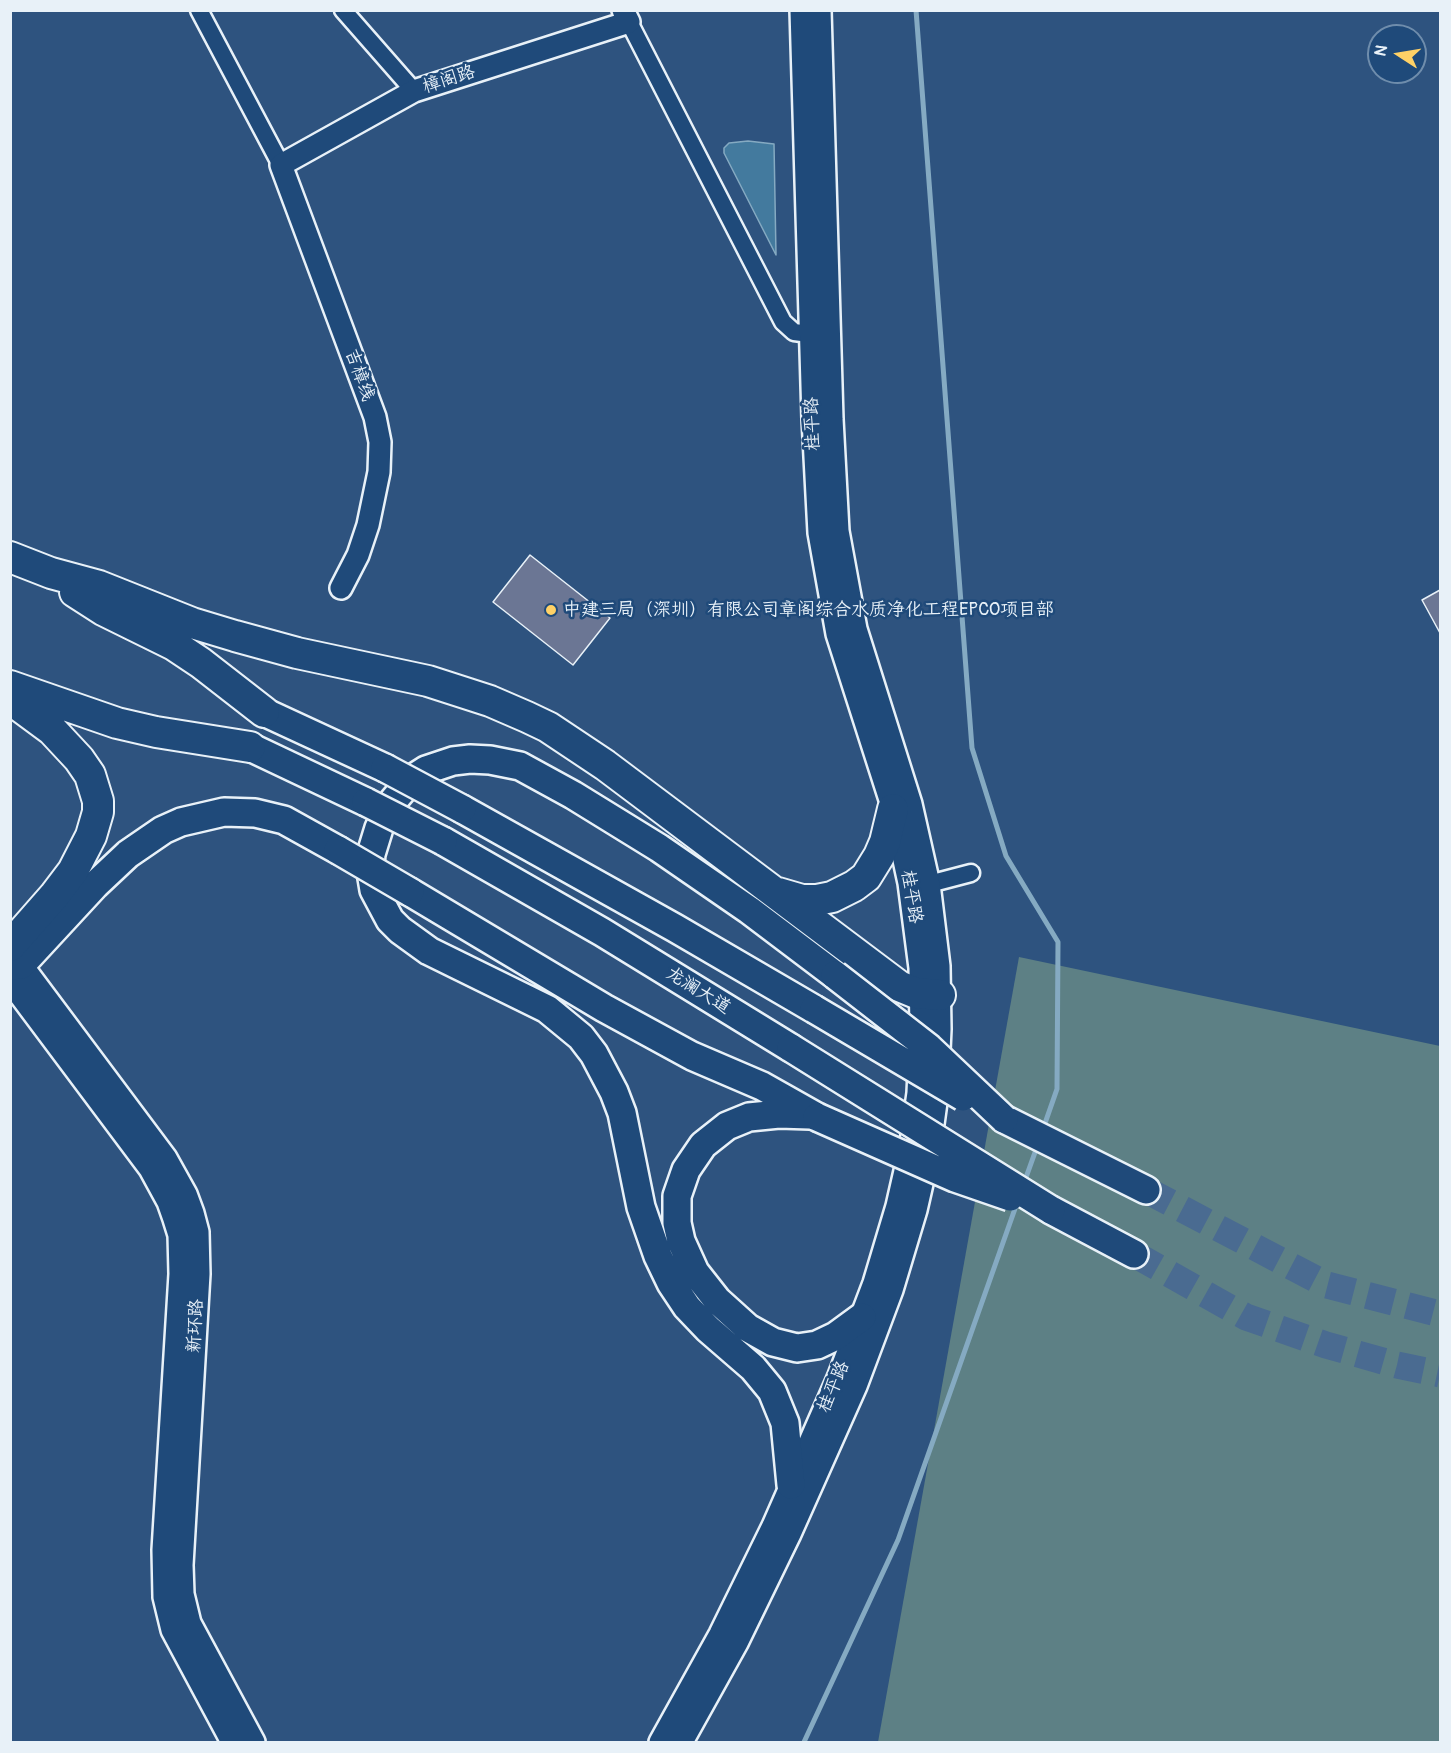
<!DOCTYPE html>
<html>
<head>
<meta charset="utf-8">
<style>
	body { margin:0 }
	#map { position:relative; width:1451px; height:1753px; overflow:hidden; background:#2e537f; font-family:Pangolin,sans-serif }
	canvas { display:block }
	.frame { position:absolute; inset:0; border:12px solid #e8f1f8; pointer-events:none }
	.north { position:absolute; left:1367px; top:24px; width:60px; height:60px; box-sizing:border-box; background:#1f4a7a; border:2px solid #6f8dac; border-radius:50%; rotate:282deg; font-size:16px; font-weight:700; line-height:24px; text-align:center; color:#e8f1f8 }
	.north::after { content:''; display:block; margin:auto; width:21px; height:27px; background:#ffd166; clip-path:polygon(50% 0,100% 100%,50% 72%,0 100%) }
</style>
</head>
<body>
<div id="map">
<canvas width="1451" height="1753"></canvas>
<div class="frame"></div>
<div class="north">N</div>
</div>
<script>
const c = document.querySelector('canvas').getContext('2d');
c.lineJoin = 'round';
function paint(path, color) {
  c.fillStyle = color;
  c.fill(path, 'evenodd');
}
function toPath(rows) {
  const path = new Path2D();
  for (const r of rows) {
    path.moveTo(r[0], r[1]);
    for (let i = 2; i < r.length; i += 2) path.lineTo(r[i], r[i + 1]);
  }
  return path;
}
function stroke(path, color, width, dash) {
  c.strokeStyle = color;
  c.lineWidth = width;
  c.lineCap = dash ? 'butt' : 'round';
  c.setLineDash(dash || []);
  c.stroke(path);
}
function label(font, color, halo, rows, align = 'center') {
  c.font = font + ' Pangolin,"LXGW WenKai TC",sans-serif';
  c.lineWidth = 5;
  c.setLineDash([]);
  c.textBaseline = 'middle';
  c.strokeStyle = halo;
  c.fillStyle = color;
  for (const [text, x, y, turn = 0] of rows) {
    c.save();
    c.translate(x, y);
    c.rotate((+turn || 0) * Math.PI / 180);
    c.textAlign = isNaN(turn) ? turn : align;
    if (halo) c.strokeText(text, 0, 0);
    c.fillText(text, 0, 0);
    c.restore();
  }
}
paint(toPath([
	[1019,957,1440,1046,1440,1742,878,1742]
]), '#5d8085');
const water = toPath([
	[748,141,774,144,776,255,724,153,724,148,729,143,748,141]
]);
paint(water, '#437a9e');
stroke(water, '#85aac2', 1.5);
stroke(toPath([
	[916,10,972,748,1006,856,1058,942,1057,1089,1043,1129],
	[1024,1183,1038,1144],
	[804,1742,898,1540,1017,1203]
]), '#85aac2', 5);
const building = toPath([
	[530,555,610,618,573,665,493,602,530,555],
	[1440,590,1440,633,1422,600,1440,590]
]);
paint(building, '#6b7694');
stroke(building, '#e8f1f8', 1.5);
stroke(toPath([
	[1146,1190,1327,1285,1440,1314],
	[1134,1254,1246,1317,1326,1345,1397,1365,1440,1374]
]), '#4a6b91', 27, [27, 14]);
const minor = toPath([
	[199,10,281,165],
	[343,10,414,91],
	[629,22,783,322,794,332,810,334],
	[929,884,971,873]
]);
const tertiary = toPath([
	[341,588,358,555,368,525,379,472,380,442,375,417,281,165,414,91,629,22,623,10],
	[12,952,166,1158,186,1194,193,1213,198,1232,199,1274,182,1565,183,1594,190,1623,254,1742],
	[10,982,150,1169,168,1202,174,1219,179,1235,180,1274,163,1550,164,1597,172,1630,232,1742],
	[660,1742,720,1634,773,1526,838,1378,874,1283,897,1206,910,1149,918,1093,921,1029,920,968,909,883,893,809,837,634,819,533,813,419,801,10],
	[682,1742,737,1643,790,1534,856,1386,892,1290,916,1210,929,1153,937,1095,940,1029,939,966,929,884,911,804,856,629,838,531,832,419,820,10]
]);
const trunk = toPath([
	[264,712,385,768],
	[250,747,366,802],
	[462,809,675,928,814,1009],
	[443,841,602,932,791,1048],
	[410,892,604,1008,692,1056,762,1086,817,1117],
	[10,966,21,965,95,885,128,854,163,830,181,822,224,812,255,813,284,820,338,850],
	[810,1115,779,1114,749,1117,727,1126,703,1145,686,1170,677,1196,677,1223,681,1241,695,1272,717,1300,748,1328,773,1342,797,1348,817,1345,836,1336,862,1317],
	[1004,1119,1146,1190],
	[1051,1210,1134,1254],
	[791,1485,785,1423,772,1391,753,1368,708,1329,687,1307,671,1283,658,1256,641,1207,622,1113,614,1092,594,1054,581,1037,547,1009,429,951,400,930,390,920,374,890,370,866,371,854,379,828,394,800,412,779,426,770,453,761,470,759,490,760,520,766,573,795,659,848,749,910,835,975]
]);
const motorway = toPath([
	[10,557,51,573,99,586,192,623,235,636,297,653,428,681,490,701,527,717,548,727,605,765,899,986,916,993,940,995],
	[75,592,103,610,174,645,201,663,264,712],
	[10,686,117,723,156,732,250,747],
	[10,699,52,730,79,759,90,775,98,801,98,812,91,836,73,871,54,896,10,946],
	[778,893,802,900,817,900,832,897,854,886,866,877,879,856,885,842,893,809]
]);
stroke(minor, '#e8f1f8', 21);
stroke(tertiary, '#e8f1f8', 26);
stroke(trunk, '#e8f1f8', 32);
stroke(motorway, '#e8f1f8', 34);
stroke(minor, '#1f4a7a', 16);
stroke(tertiary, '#1f4a7a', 21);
stroke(trunk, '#1f4a7a', 27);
stroke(motorway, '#1f4a7a', 30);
const trunkBridge = toPath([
	[385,768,462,809],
	[366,802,443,841],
	[338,850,410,892],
	[835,975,929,1048,1004,1119],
	[814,1009,963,1097],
	[791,1048,1051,1210],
	[817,1117,955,1178,1010,1197]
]);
stroke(trunkBridge, '#e8f1f8', 32, []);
stroke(trunkBridge, '#1f4a7a', 27);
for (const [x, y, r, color] of [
	[551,610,6,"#ffd166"]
]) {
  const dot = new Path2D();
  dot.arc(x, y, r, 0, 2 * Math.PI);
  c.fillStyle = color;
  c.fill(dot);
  stroke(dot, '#1f4a7a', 2);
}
label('18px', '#e8f1f8', '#1f4a7a', [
	["樟阁路",449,80,-18],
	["吉樟线",359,375,70],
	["桂平路",813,424,-92],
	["桂平路",911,897,81],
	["龙澜大道",698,991,32],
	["新环路",196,1326,-87],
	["桂平路",834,1387,-67]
]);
label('18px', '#e8f1f8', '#1f4a7a', [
	["中建三局（深圳）有限公司章阁综合水质净化工程EPCO项目部",563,610]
], 'left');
</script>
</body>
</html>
